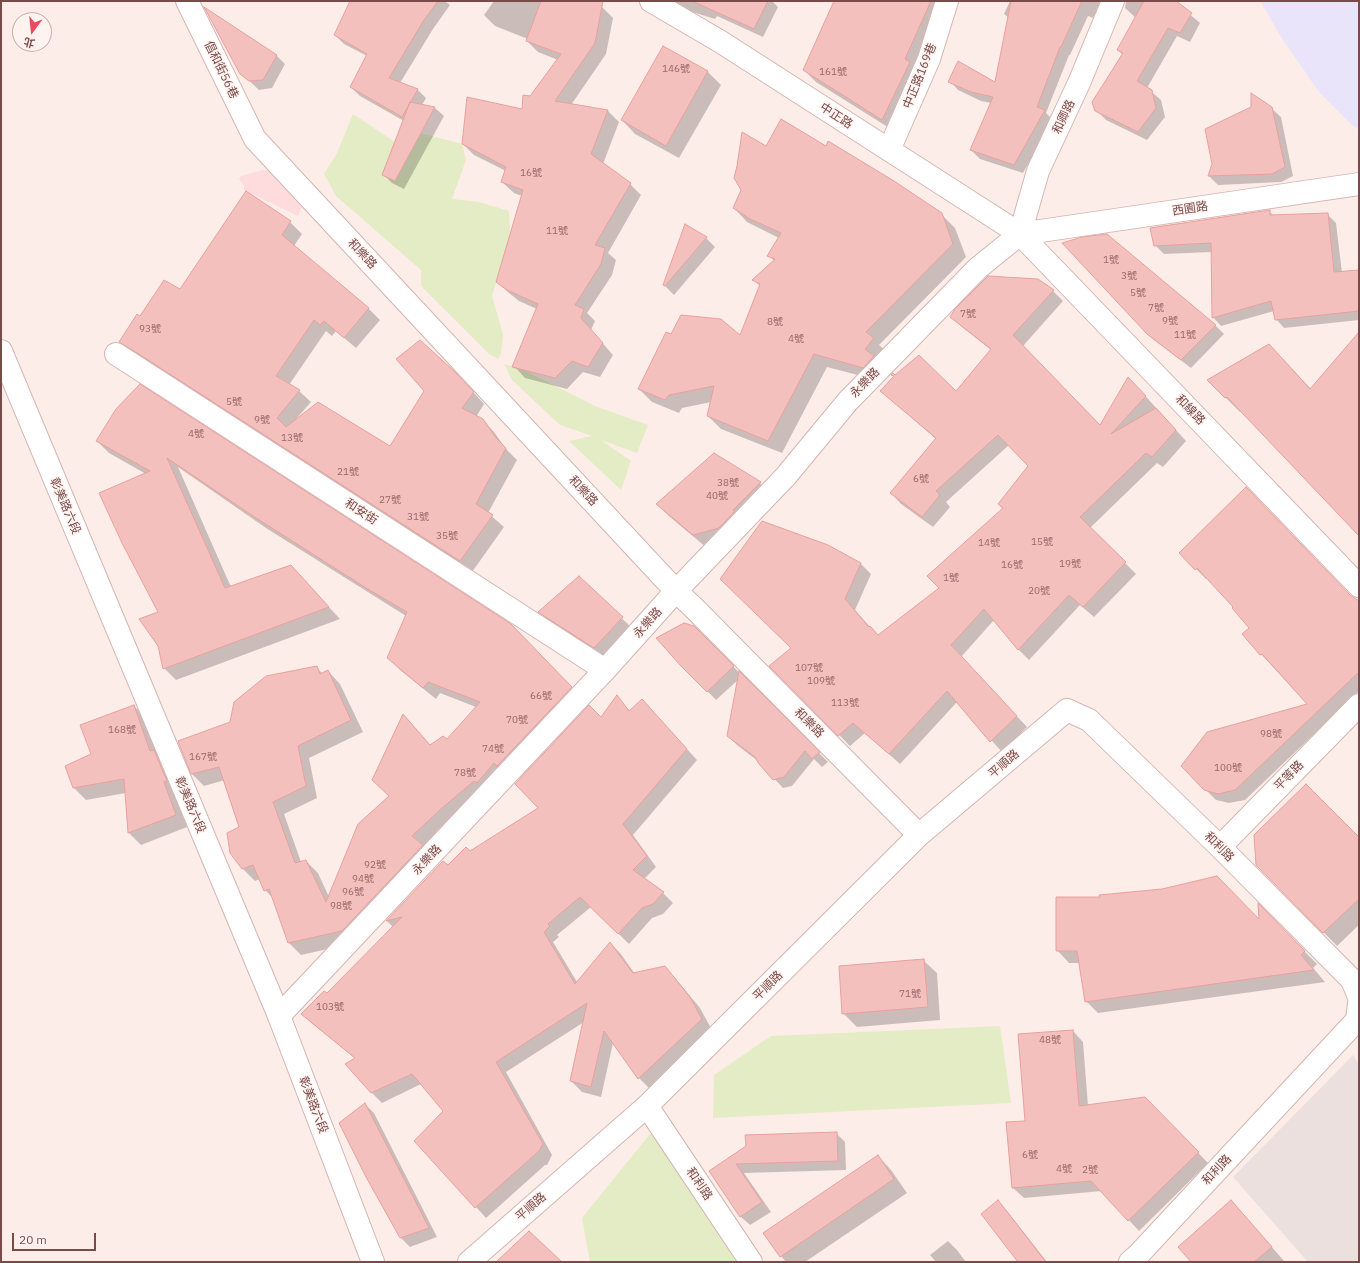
<!DOCTYPE html>
<html>
<head>
<meta charset="utf-8">
<style>
	body { margin:0 }
	#map { position:relative; width:1360px; height:1263px; overflow:hidden; background:#fdede8; font-family:"IBM Plex Sans","Noto Sans TC",sans-serif }
	canvas { display:block }
	.frame { position:absolute; inset:0; border:2px solid #794a4a; pointer-events:none }
	.north { position:absolute; left:12px; top:12px; width:40px; height:40px; box-sizing:border-box; background:#fff3f0; border:1px solid #c9afae; border-radius:50%; rotate:195deg; font-size:11px; font-weight:700; line-height:16px; text-align:center; color:#794a4a }
	.north::after { content:''; display:block; margin:auto; width:14px; height:18px; background:#ec495f; clip-path:polygon(50% 0,100% 100%,50% 72%,0 100%) }
	.scale { position:absolute; left:12px; top:1233px; width:84px; height:18px; box-sizing:border-box; border:2px solid #794a4a; border-top:0; padding-left:5px; font-size:12px; line-height:14px; white-space:nowrap; color:#794a4a; -webkit-text-stroke:3px #fff3f0; paint-order:stroke }
</style>
</head>
<body>
<div id="map">
<canvas width="1360" height="1263"></canvas>
<div class="frame"></div>
<div class="north">北</div>
<div class="scale">20 m</div>
</div>
<script>
const c = document.querySelector('canvas').getContext('2d');
c.lineJoin = 'round';
function paint(path, color) {
  c.fillStyle = color;
  c.fill(path, 'evenodd');
}
function toPath(rows) {
  const path = new Path2D();
  for (const r of rows) {
    path.moveTo(r[0], r[1]);
    for (let i = 2; i < r.length; i += 2) path.lineTo(r[i], r[i + 1]);
  }
  return path;
}
function stroke(path, color, width, dash) {
  c.strokeStyle = color;
  c.lineWidth = width;
  c.lineCap = dash ? 'butt' : 'round';
  c.setLineDash(dash || []);
  c.stroke(path);
}
function label(font, color, halo, rows, align = 'center') {
  c.font = font + ' "IBM Plex Sans","Noto Sans TC",sans-serif';
  c.lineWidth = 3;
  c.setLineDash([]);
  c.textBaseline = 'middle';
  c.strokeStyle = halo;
  c.fillStyle = color;
  for (const [text, x, y, turn = 0] of rows) {
    c.save();
    c.translate(x, y);
    c.rotate((+turn || 0) * Math.PI / 180);
    c.textAlign = isNaN(turn) ? turn : align;
    if (halo) c.strokeText(text, 0, 0);
    c.fillText(text, 0, 0);
    c.restore();
  }
}
paint(toPath([
	[262,170,270,170,303,204,298,216,244,190,244,186,239,179,241,176]
]), '#fedcde');
paint(toPath([
	[1353,1055,1359,1065,1359,1262,1308,1262,1233,1177]
]), '#ece0de');
paint(toPath([
	[1260,1,1359,1,1359,129,1352,125,1319,92,1281,37]
]), '#eae4fa');
paint(toPath([
	[353,114,395,142,406,160,421,133,462,144,466,160,452,199,479,202,509,211,510,236,492,296,503,334,501,353,498,359,489,354,421,286,421,270,336,196,324,174,337,153],
	[504,364,522,369,595,406,648,425,637,453,601,440,631,461,621,490,569,441,592,436,560,425,512,380],
	[1000,1026,1011,1103,713,1118,714,1075,771,1036],
	[658,1124,745,1262,590,1262,582,1218]
]), '#e3ecc5');
paint(toPath([
	[365,1,445,1,450,5,433,29,400,83,417,89,426,98,422,105,435,108,444,116,404,189,392,183,383,174,404,121,360,96,351,87,367,56,344,44,335,35],
	[494,1,596,1,613,18,606,54,571,105,608,111,619,122,603,164,630,184,641,195,608,253,616,260,612,275,587,313,595,321,591,330,613,355,600,377,583,372,567,389,525,378,514,366,537,309,519,301,509,293,497,282,522,196,514,193,502,182,506,171,474,155,463,144,523,110,558,60,538,52,527,41,528,39,495,26,484,15],
	[670,1,772,1,778,7,763,37,717,16,715,19,686,10],
	[835,1,948,1,894,131,816,82,804,70],
	[1010,1,1114,1,1101,2,1093,18,1088,16,1070,55,1069,55,1046,113,1053,120,1023,173,980,159,971,150,991,103,981,101,958,90,950,81,995,83,1009,18,1004,14],
	[1126,1,1174,1,1200,23,1190,42,1177,36,1147,88,1161,100,1165,117,1147,140,1106,120,1096,110,1123,55,1118,50,1136,18,1125,8],
	[276,55,285,64,272,88,259,90,241,73],
	[708,72,721,85,679,158,635,134,622,120],
	[1271,108,1281,117,1293,176,1281,182,1218,185,1209,176],
	[766,148,941,214,955,228,966,257,879,345,887,352,877,380,827,367,782,453,721,429,708,416,711,402,682,408,679,413,652,402,639,389,672,335,741,336,760,286,754,280,774,261,769,255,779,238,747,222,734,208],
	[246,193,290,222,302,234,294,246,368,308,380,320,356,348,336,331,332,336,326,331,289,385,299,391,311,402,296,419,391,447,465,383,484,404,476,417,483,420,494,432,507,450,517,460,488,513,504,527,472,572,131,353,120,342,140,317,180,290],
	[1269,211,1274,216,1327,214,1336,223,1342,273,1359,271,1359,320,1284,328,1276,319,1274,311,1221,326,1213,317,1212,252,1164,254,1155,245],
	[686,226,706,238,715,247,674,295,664,285],
	[1053,291,1063,301,1023,346,1101,427,1139,389,1186,441,1163,467,1157,463,1090,528,1136,574,1094,617,1080,605,1029,660,1019,650,994,620,961,657,1027,727,1002,752,957,702,900,764,865,733,850,746,771,666,792,648,860,563,871,574,855,610,870,627,879,636,941,588,1003,509,999,504,1029,466,1009,445,946,502,950,507,933,527,901,504,891,493,936,439,881,391,894,377,892,375,956,392,991,350,962,327,951,316],
	[1215,325,1224,334,1191,368,1154,340,1144,331],
	[1359,334,1359,535,1241,411,1240,412,1208,380,1283,359,1311,389],
	[117,409,523,638,583,700,354,943,301,955,289,943,273,898,265,890,260,879,255,881,243,869,232,854,240,828,225,780,204,786,192,774,231,723,316,667,323,674,328,671,340,684,363,732,309,758,317,798,284,814,301,862,306,861,318,873,329,897,390,797,404,716,431,746,447,740,476,707,440,693,436,699,400,670,388,657,406,616,266,528,178,467,231,587,303,579,340,619,176,680,164,668,146,474,109,453,97,441],
	[714,454,760,483,773,496,707,548,670,517,657,504],
	[1180,553,1350,596,1359,601,1359,691,1245,800,1229,803,1216,800,1182,766,1308,705,1261,654,1251,628,1235,607,1207,578,1206,579],
	[579,578,631,627,603,656,548,620,539,612],
	[694,627,828,762,822,767,814,759,792,786,783,788,758,761,737,745,728,736,739,679,716,700,682,665],
	[617,697,630,711,642,700,697,760,633,835,656,867,644,879,663,893,673,903,663,914,652,918,629,944,591,907,557,935,559,937,553,942,577,982,610,943,620,953,635,974,664,967,675,978,700,1008,712,1030,649,1088,639,1078,613,1043,601,1097,582,1092,571,1081,584,1022,506,1072,552,1155,547,1165,545,1165,486,1218,416,1141,444,1111,421,1084,382,1103,371,1092,356,1059,313,1024,303,1014,327,995,393,927,387,921,443,862,448,866,540,808],
	[134,706,146,718,187,827,141,845,129,833,126,793,86,800,74,788,93,755],
	[1359,838,1359,925,1337,946,1257,865],
	[1259,906,1317,964,1313,968,1325,982,1098,1013,1086,1001,1080,963,1069,963,1057,950,1260,921],
	[923,960,937,973,940,1020,857,1027,843,1013],
	[1073,1031,1083,1042,1088,1106,1145,1098,1208,1163,1139,1231,1102,1191,1024,1198,1013,1188,1007,1123,1026,1121],
	[365,1104,374,1113,437,1237,410,1247,401,1238],
	[836,1133,845,1142,846,1170,744,1173,771,1212,750,1225,741,1217,710,1171],
	[878,1156,891,1170,907,1193,805,1262,786,1262,781,1256],
	[1231,1201,1244,1215,1284,1261,1283,1262,1192,1262],
	[998,1202,1007,1211,1047,1262,1019,1262],
	[948,1241,957,1250,966,1262,936,1262,930,1255]
]), '#0003');
const building = toPath([
	[350,1,438,1,424,20,389,78,418,89,402,117,350,87,367,54,334,35,350,1],
	[541,1,603,1,595,43,555,101,608,110,591,154,631,183,595,245,605,248,601,264,575,305,584,309,581,318,603,343,588,367,572,361,555,378,512,367,538,304,507,290,496,282,523,190,501,182,506,167,462,144,467,97,522,109,523,95,530,96,561,54,526,41,541,1],
	[692,1,768,1,754,29,692,1],
	[834,1,931,1,905,59,910,62,882,120,803,70,834,1],
	[1011,1,1082,1,1061,47,1060,47,1037,107,1045,110,1014,165,970,150,993,97,971,92,948,82,958,61,995,82,1011,1],
	[1144,1,1176,1,1192,13,1180,33,1168,28,1137,81,1152,90,1156,108,1138,132,1095,111,1092,102,1123,53,1117,50,1144,1],
	[204,7,277,55,263,80,249,81,240,74,204,7],
	[663,46,708,71,666,146,621,120,663,46],
	[1251,93,1272,107,1285,167,1272,174,1208,176,1212,164,1205,129,1251,107,1251,93],
	[410,102,435,107,395,181,382,175,410,102],
	[781,119,826,146,828,141,894,181,942,213,953,244,866,332,874,338,865,349,874,356,863,368,814,354,768,441,707,416,714,386,669,395,665,400,638,389,666,332,671,334,681,315,721,319,740,335,760,284,752,280,775,259,767,256,781,233,750,219,733,208,741,190,734,178,737,166,742,132,766,146,781,119],
	[246,191,291,221,282,235,369,308,344,338,324,321,320,325,314,320,276,376,300,390,277,418,286,427,318,402,390,446,424,391,396,359,420,340,454,371,474,392,462,408,483,419,496,438,506,448,476,504,493,515,460,561,134,351,119,342,137,314,140,316,164,280,180,289,246,191],
	[1270,210,1270,215,1328,213,1334,272,1359,270,1359,311,1275,320,1271,301,1212,318,1211,243,1154,246,1150,228,1270,210],
	[685,224,707,237,665,286,663,285,685,224],
	[1107,234,1216,325,1181,360,1147,334,1062,243,1082,237,1107,234],
	[988,276,1038,279,1054,290,1013,335,1100,425,1128,377,1146,396,1111,434,1156,408,1176,430,1152,457,1146,453,1080,517,1126,562,1083,607,1069,595,1018,650,984,609,951,645,1017,716,990,742,947,691,889,754,853,723,838,736,769,666,791,648,720,579,762,521,828,545,861,563,845,599,869,627,870,626,878,635,939,588,927,576,1003,508,998,504,1028,466,998,435,936,491,940,495,922,517,890,493,936,438,880,391,894,376,891,375,893,373,895,375,919,355,956,391,991,349,950,317,955,309,988,276],
	[1359,332,1359,536,1227,397,1225,398,1207,380,1269,344,1310,389,1359,332],
	[140,384,511,624,572,687,497,766,494,763,477,783,474,781,442,808,412,836,423,845,342,931,288,943,269,889,264,891,253,865,242,869,230,853,227,833,239,827,219,767,191,774,178,741,230,722,234,702,266,676,317,666,320,674,328,670,351,720,298,746,306,786,273,802,295,863,306,860,326,902,358,824,389,796,372,780,403,714,430,745,443,736,447,739,480,702,428,682,423,688,387,658,407,612,366,588,253,516,167,458,225,588,291,565,329,607,163,669,158,646,139,619,158,612,122,543,99,493,150,471,96,441,116,409,140,384],
	[714,453,761,482,733,510,735,511,719,528,693,535,656,504,714,453],
	[1246,487,1350,595,1359,601,1359,672,1235,790,1218,794,1204,790,1181,766,1207,732,1307,704,1262,654,1260,655,1242,634,1249,628,1232,608,1233,607,1197,568,1195,570,1179,553,1246,487],
	[579,576,623,617,594,648,538,612,579,576],
	[684,623,694,626,734,666,707,692,681,666,656,638,684,623],
	[739,671,820,752,812,759,805,751,784,777,773,780,759,764,755,757,727,736,739,671],
	[617,695,629,711,642,699,687,749,623,824,647,856,633,870,664,892,653,904,642,908,618,934,580,897,548,924,550,926,544,932,575,984,610,942,633,973,665,966,690,997,702,1019,638,1079,604,1031,591,1087,570,1081,587,1003,496,1062,543,1144,539,1151,475,1208,414,1141,443,1111,412,1074,371,1093,345,1064,355,1058,301,1014,324,991,327,993,402,917,386,921,443,861,448,865,466,847,470,851,538,808,515,784,589,705,601,717,617,695],
	[134,705,150,751,154,750,167,781,164,782,176,815,128,833,124,779,73,788,65,766,91,754,80,725,134,705],
	[1306,784,1359,837,1359,899,1323,933,1256,865,1254,835,1306,784],
	[1217,876,1259,919,1258,903,1305,951,1301,955,1314,970,1085,1002,1077,951,1056,951,1056,897,1100,897,1099,895,1162,889,1217,876],
	[924,959,928,1007,842,1014,839,966,924,959],
	[1073,1030,1079,1106,1145,1097,1199,1152,1128,1221,1091,1181,1012,1188,1006,1122,1025,1121,1018,1034,1073,1030],
	[365,1103,429,1228,400,1238,366,1177,339,1123,365,1103],
	[837,1132,838,1161,736,1164,762,1202,740,1217,709,1171,746,1146,745,1135,837,1132],
	[878,1155,894,1179,780,1257,763,1233,878,1155],
	[998,1200,1046,1262,1018,1262,981,1214,998,1200],
	[1231,1200,1272,1247,1254,1262,1191,1262,1178,1247,1231,1200],
	[529,1231,562,1262,496,1262,529,1231]
]);
paint(building, '#f4c0be');
stroke(building, '#e89f9e', 1);
const minor = toPath([
	[187,1,255,139,676,591,693,607,919,835],
	[651,1,721,42,1020,234,1359,586],
	[889,150,929,59,947,1],
	[1020,234,1359,184],
	[1020,234,1038,171,1079,83,1113,1],
	[116,354,605,670],
	[1220,847,1359,705],
	[279,1016,605,670,676,591,786,476,848,401,978,268,1020,234],
	[647,1106,751,1262],
	[469,1262,647,1106,919,835,1067,710,1089,720,1220,847,1352,980,1359,997],
	[1130,1262,1139,1254,1357,1020,1359,1003]
]);
const tertiary = toPath([
	[1,351,279,1016,373,1262]
]);
stroke(minor, '#d5b5b2', 24);
stroke(tertiary, '#d5b5b2', 24);
stroke(minor, '#fff', 22);
stroke(tertiary, '#fff', 22);
label('10px', '#986867', null, [
	["146號",676,69],
	["161號",833,72],
	["16號",531,173],
	["11號",557,231],
	["1號",1111,260],
	["3號",1129,276],
	["5號",1138,293],
	["7號",1156,308],
	["7號",968,314],
	["9號",1170,321],
	["8號",775,322],
	["93號",150,329],
	["11號",1185,335],
	["4號",796,339],
	["5號",234,402],
	["9號",262,420],
	["4號",196,434],
	["13號",292,438],
	["21號",348,472],
	["6號",921,479],
	["38號",728,483],
	["40號",717,496],
	["27號",390,500],
	["31號",418,517],
	["35號",447,536],
	["15號",1042,542],
	["14號",989,543],
	["19號",1070,564],
	["16號",1012,565],
	["1號",951,578],
	["20號",1039,591],
	["107號",809,668],
	["109號",821,681],
	["66號",541,696],
	["113號",845,703],
	["70號",517,720],
	["168號",122,730],
	["98號",1271,734],
	["74號",493,749],
	["167號",203,757],
	["100號",1228,768],
	["78號",465,773],
	["92號",375,865],
	["94號",363,879],
	["96號",353,892],
	["98號",341,906],
	["71號",910,994],
	["103號",330,1007],
	["48號",1050,1040],
	["6號",1030,1155],
	["4號",1064,1169],
	["2號",1090,1170]
]);
label('12px', '#794a4a', '#fff3f0', [
	["倡和街56巷",221,70,64],
	["中正路169巷",920,76,-68],
	["中正路",836,116,33],
	["和卿路",1064,117,-65],
	["西園路",1190,209,-8],
	["和樂路",362,254,47],
	["永樂路",865,383,-46],
	["和線路",1190,410,46],
	["和樂路",583,491,47],
	["彰美路六段",65,506,67],
	["和安街",361,512,33],
	["永樂路",648,623,-48],
	["和樂路",809,723,45],
	["平順路",1004,764,-41],
	["平等路",1289,776,-46],
	["彰美路六段",190,805,67],
	["和利路",1219,847,45],
	["永樂路",427,860,-47],
	["平順路",768,986,-45],
	["彰美路六段",313,1105,69],
	["和利路",1217,1170,-47],
	["和利路",699,1184,56],
	["平順路",531,1207,-41]
]);
</script>
</body>
</html>
